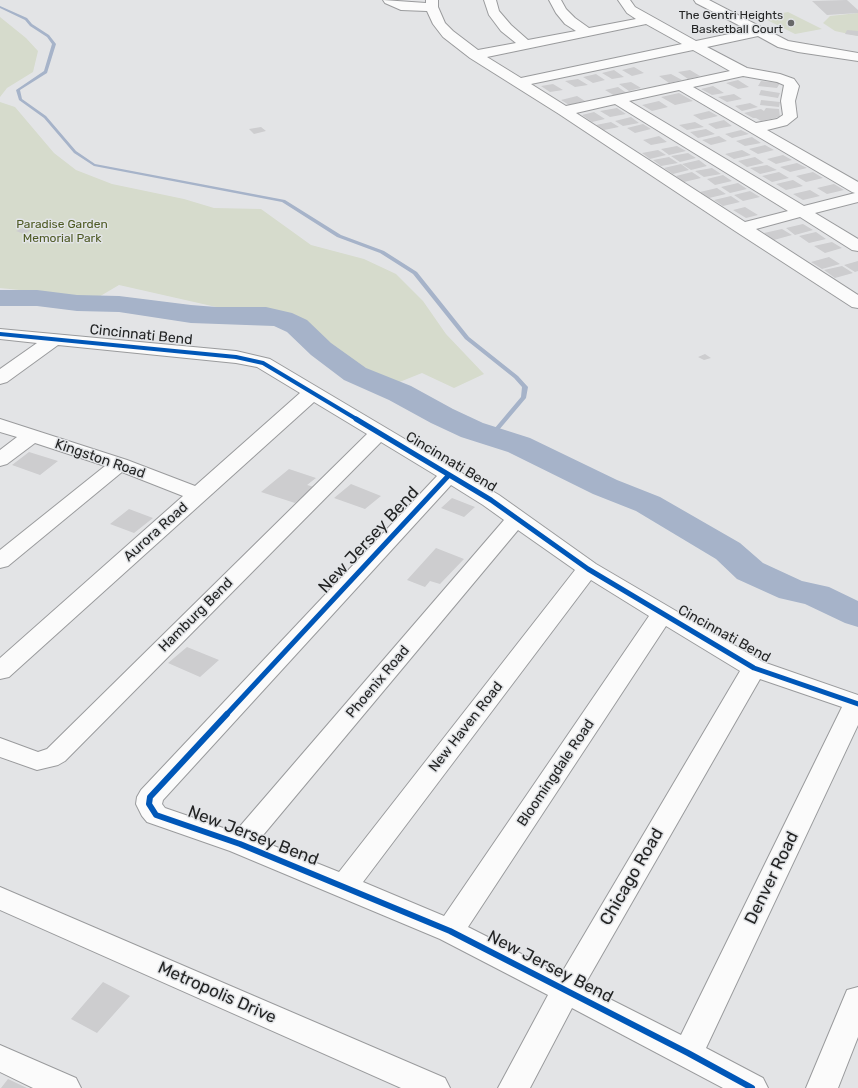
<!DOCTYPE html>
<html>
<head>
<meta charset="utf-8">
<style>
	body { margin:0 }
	canvas { display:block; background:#e3e4e6 }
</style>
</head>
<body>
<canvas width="858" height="1088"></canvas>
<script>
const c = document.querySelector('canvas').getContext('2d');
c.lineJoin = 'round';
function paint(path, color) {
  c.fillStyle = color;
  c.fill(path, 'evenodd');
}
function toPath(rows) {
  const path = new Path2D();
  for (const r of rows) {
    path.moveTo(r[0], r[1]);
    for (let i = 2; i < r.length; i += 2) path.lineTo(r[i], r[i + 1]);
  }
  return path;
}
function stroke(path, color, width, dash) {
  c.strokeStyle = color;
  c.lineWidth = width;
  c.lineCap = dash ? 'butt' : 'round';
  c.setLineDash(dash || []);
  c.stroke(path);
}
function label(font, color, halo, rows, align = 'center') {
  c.font = font + ' Rubik,sans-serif';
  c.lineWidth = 3;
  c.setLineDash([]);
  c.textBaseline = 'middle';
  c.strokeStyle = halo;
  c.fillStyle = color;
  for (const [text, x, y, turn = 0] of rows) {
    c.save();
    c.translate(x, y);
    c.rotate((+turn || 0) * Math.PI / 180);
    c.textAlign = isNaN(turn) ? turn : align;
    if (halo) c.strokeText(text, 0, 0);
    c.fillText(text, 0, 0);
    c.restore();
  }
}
paint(toPath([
	[788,12,822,29,795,34,761,17],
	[858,13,858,36,835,31,823,23,830,16],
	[0,17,26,38,38,51,33,72,7,88,0,97],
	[0,102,15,107,54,153,76,170,112,184,184,199,214,208,261,209,311,245,364,259,396,274,423,301,446,334,484,374,454,388,422,373,392,385,339,358,316,343,294,316,276,310,225,309,119,285,97,298,0,288]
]), '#d6dbcc');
paint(toPath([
	[0,6,27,18,32,24,49,35,56,44,47,73,20,90,22,99,46,116,76,151,95,164,285,200,341,235,384,251,417,272,469,337,518,376,528,387,526,398,493,437,489,437,488,436,489,435,521,397,522,387,514,378,465,339,413,274,380,253,337,237,282,202,94,166,74,153,44,118,19,100,16,90,44,71,52,44,47,37,30,26,25,20,0,8,0,6]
]), '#a6b3c9');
paint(toPath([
	[0,290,37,290,77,295,119,296,191,305,216,307,266,307,292,313,307,320,331,343,366,368,411,386,453,409,483,423,530,438,617,480,660,497,740,543,763,563,802,581,829,587,858,601,858,627,845,623,805,604,779,598,737,579,716,559,636,511,593,494,508,452,461,437,431,423,389,400,344,380,311,355,287,332,274,326,191,323,119,312,77,311,37,306,0,306,0,290]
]), '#a6b3c9');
paint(toPath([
	[847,0,858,10,858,13,827,15,812,1],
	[847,30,858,31,858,36,845,34],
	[634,67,644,73,632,76,622,70],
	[614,70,624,77,612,79,602,73],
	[690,70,700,76,688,79,678,72],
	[596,74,605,80,593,83,583,77],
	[671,74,682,80,669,83,659,76],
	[578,79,588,85,575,87,565,81],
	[738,80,749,87,738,89,726,83],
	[761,81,780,83,777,88,758,86],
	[631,82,641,88,629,91,619,84],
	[553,84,563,90,550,92,541,86],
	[713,86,724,93,712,95,701,89],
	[618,87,628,94,615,96,605,90],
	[761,90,780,93,778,98,759,95],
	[679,93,693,101,675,105,661,97],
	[734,94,742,99,727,102,718,97],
	[577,96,585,101,569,105,561,100],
	[761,100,780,102,779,107,760,105],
	[659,101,668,107,652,111,642,105],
	[750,103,758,107,742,111,735,106],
	[617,108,626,114,610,117,600,111],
	[766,108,779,109,780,117,761,121,756,118,753,118,744,113,761,109,764,111],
	[709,111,718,116,701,120,693,115],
	[594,112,605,119,592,122,582,115],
	[631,117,639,123,623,126,615,121],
	[724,120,732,126,716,129,708,124],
	[611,122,619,127,604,130,596,125],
	[695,122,704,127,687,130,679,125],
	[643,124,651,129,635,133,627,128],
	[261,127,266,131,254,134,249,129],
	[706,129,715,134,698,138,690,132],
	[741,130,749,134,732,138,725,134],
	[659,136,667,142,651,145,643,140],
	[719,136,727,141,711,145,702,140],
	[752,137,761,143,745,146,736,141],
	[765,145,774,150,758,154,749,149],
	[677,146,686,151,669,155,661,149],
	[658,150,666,155,650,159,642,153],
	[742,150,751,155,734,159,725,154],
	[688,153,696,158,680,162,671,156],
	[783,155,792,160,776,164,767,159],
	[669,157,678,163,661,166,653,160],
	[755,157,764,163,747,167,738,161],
	[699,160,707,166,691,170,682,164],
	[797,163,807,168,790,172,780,167],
	[681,164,689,170,673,174,664,168],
	[767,165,777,170,760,174,750,168],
	[712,168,721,174,704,177,695,171],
	[692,172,701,178,684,182,676,176],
	[779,172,789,178,772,182,762,176],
	[813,172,823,178,806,182,796,176],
	[723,175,732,181,715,185,707,179],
	[793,180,803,186,786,190,776,184],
	[738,183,747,189,730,193,721,187],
	[834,184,844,190,827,194,817,188],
	[717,188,726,194,709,198,700,192],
	[810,190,820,196,803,200,793,194],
	[750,191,760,197,743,201,734,195],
	[731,196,740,202,723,206,714,200],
	[745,207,758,215,746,218,733,210],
	[803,224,813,230,795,235,786,228],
	[23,228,31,230,24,234,16,231],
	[782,229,792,235,774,240,764,233],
	[816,232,826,239,809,243,799,236],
	[832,242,842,248,825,253,814,246],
	[829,257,840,264,822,269,811,262],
	[858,261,858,271,855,272,844,265],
	[842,266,853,273,835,278,824,270],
	[705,354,711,358,704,360,698,357],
	[29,452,58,461,40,475,12,465],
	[289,469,316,478,307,485,314,487,295,503,261,492],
	[351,484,381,496,365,509,334,498],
	[452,498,475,507,464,517,441,508],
	[129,509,153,518,134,533,110,524],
	[436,548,464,559,440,584,430,581,425,587,407,580],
	[187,647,219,660,200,677,168,663],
	[103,982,130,996,97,1033,71,1019],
	[8,1079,27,1088,1,1088]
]), '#cdcdcf');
const minor = toPath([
	[383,0,426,3,426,0,438,0,438,7,445,23,453,31,478,50,516,43,501,31,489,15,484,0,496,0,499,11,511,25,528,40,576,31,565,24,556,13,549,0,561,0,566,9,575,18,589,28,636,19,627,13,618,0,630,0,635,7,696,41,748,30,696,3,694,0,709,0,788,41,858,53,858,61,798,52,778,47,758,36,707,47,747,68,780,74,794,79,799,86,795,101,797,117,787,125,767,130,858,182,858,202,815,213,858,239,858,251,852,250,800,217,756,229,858,295,858,308,852,307,735,231,559,114,470,58,443,37,433,24,427,11,401,10,385,3,383,0],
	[646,24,682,44,521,78,487,57,646,24],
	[693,50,730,71,566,106,531,84,693,50],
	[743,76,777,82,784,85,781,101,783,115,777,119,756,123,693,87,743,76],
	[679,90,852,192,855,193,804,206,629,101,679,90],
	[615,104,788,211,745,222,576,113,615,104],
	[0,329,236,351,270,359,499,495,596,564,763,662,858,695,858,725,706,1048,763,1078,768,1088,723,1088,572,1008,530,1088,498,1088,548,995,440,939,230,851,147,822,142,816,136,804,137,797,141,790,437,476,381,442,65,761,58,765,37,770,0,757,0,738,38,752,47,749,367,434,314,402,9,677,0,679,0,658,183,496,122,472,8,566,0,568,0,550,105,466,35,443,7,464,0,466,0,450,17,437,0,432,0,419,127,460,195,486,300,393,257,367,236,363,58,345,7,382,0,384,0,369,37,343,0,339,0,329],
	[451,485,483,505,504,520,235,832,165,808,162,804,163,800,451,485],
	[518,530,575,570,339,872,259,840,518,530],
	[591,580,649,616,444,916,363,882,591,580],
	[666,626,740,671,561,974,468,927,666,626],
	[760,679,842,707,681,1035,584,986,760,679],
	[0,887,445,1078,450,1088,401,1088,0,910,0,887],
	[858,987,858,1037,838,1088,806,1088,847,990,858,987],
	[0,1045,76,1078,81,1088,33,1088,0,1072,0,1045]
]);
stroke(minor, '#9a9b9d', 2);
paint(minor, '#fbfbfb');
stroke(toPath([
	[0,334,236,357,263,363,358,420]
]), '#0057b8', 4);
stroke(toPath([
	[356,419,491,500,588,569,754,668,858,704],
	[226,715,449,475]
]), '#0057b8', 5);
stroke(toPath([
	[227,714,150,797,149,804,156,815,240,844,450,931,688,1053,752,1088]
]), '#0057b8', 6);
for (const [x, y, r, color] of [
	[791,23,4,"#676869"]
]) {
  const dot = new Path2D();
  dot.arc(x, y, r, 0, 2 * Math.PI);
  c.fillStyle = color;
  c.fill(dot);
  stroke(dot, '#e2e4e7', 1.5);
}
label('12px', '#242525', '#e2e4e7', [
	["The Gentri Heights",783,16],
	["Basketball Court",783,30]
], 'right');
label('12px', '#4e5a24', '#e2e4e7', [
	["Paradise Garden",62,225],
	["Memorial Park",62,239]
]);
label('14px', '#242525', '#e2e4e7', [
	["Cincinnati Bend",141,335,6],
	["Kingston Road",100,459,19],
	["Cincinnati Bend",451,462,31],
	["Aurora Road",156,532,-42],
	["Hamburg Bend",196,615,-45],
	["Cincinnati Bend",724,634,29],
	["Phoenix Road",378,682,-50],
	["New Haven Road",466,727,-52],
	["Bloomingdale Road",556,773,-56]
]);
label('17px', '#242525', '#e2e4e7', [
	["New Jersey Bend",369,540,-47],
	["New Jersey Bend",253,836,21],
	["Chicago Road",632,877,-60],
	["Denver Road",772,878,-64],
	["New Jersey Bend",550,967,27],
	["Metropolis Drive",217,993,24]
]);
</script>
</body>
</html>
